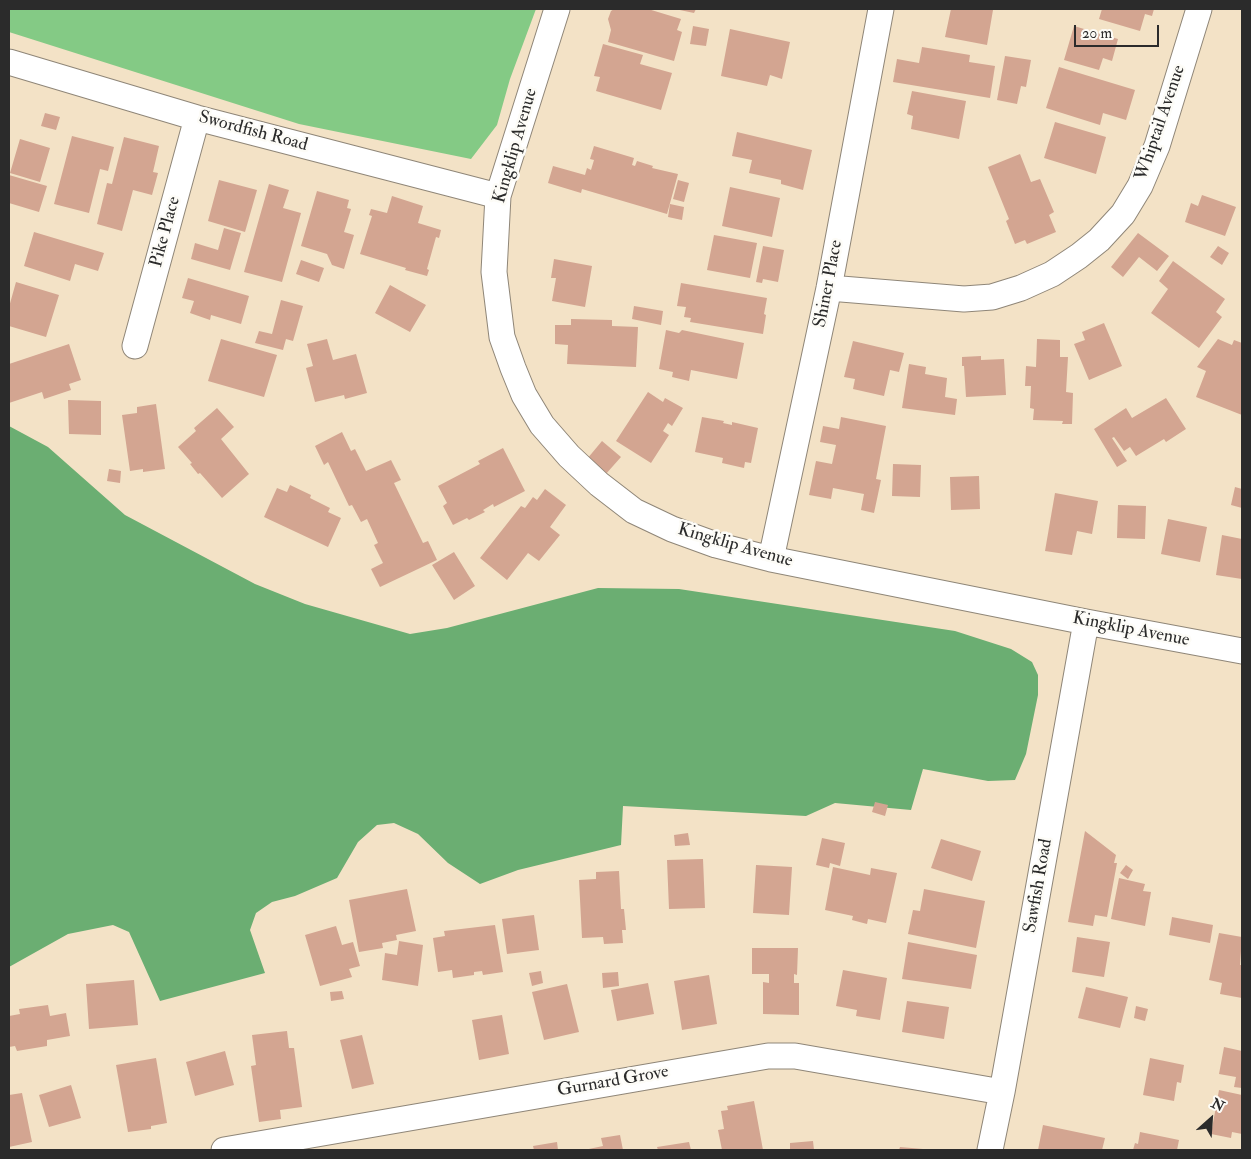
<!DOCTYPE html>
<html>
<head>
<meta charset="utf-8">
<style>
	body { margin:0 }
	#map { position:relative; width:1251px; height:1159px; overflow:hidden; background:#f3e2c6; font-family:"IM FELL Double Pica",serif }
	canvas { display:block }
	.frame { position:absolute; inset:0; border:10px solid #2b2b2b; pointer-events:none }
	.north { position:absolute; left:1186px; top:1094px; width:50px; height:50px; -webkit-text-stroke:4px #fdfcf7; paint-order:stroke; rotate:26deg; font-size:14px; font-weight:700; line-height:20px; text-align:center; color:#2b2b2b }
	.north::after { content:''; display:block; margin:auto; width:18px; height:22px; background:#2b2b2b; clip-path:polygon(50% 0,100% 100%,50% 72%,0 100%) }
	.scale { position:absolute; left:1074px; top:25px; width:85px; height:22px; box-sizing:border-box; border:2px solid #2b2b2b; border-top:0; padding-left:6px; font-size:15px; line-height:18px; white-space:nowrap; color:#2b2b2b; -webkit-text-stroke:4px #fdfcf7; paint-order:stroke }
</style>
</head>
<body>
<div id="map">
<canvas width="1251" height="1159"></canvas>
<div class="frame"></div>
<div class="north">N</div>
<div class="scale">20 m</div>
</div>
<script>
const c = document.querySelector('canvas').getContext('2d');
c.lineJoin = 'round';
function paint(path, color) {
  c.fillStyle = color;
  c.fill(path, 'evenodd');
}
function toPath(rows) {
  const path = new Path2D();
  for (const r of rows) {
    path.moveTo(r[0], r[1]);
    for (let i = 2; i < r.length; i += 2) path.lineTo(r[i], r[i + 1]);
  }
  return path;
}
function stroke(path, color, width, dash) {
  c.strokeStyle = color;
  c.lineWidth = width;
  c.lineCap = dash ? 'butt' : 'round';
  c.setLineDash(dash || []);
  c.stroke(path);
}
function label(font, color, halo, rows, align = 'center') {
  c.font = font + ' "IM FELL Double Pica",serif';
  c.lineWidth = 5;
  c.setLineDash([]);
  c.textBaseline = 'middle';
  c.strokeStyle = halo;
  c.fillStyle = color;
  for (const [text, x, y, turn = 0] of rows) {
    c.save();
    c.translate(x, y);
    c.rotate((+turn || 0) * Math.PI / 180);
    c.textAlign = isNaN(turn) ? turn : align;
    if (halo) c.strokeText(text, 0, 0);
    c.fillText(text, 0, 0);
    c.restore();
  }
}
paint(toPath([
	[9,9,536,9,510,79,497,125,471,159,299,124,9,32]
]), '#84ca85');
paint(toPath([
	[9,426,48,447,125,515,255,584,305,604,410,634,447,628,598,588,679,589,955,631,1011,649,1032,662,1038,675,1038,695,1026,754,1015,780,988,781,923,769,911,810,835,803,806,816,623,806,621,845,518,870,480,884,448,863,418,834,394,823,377,825,358,842,337,878,295,896,272,902,256,913,250,930,265,973,160,1001,129,932,113,925,68,934,9,967]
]), '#6bae72');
paint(toPath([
	[614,9,648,9,681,19,677,30,682,32,674,61,608,42,611,30,608,19,611,11],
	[675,9,696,9,694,13],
	[951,9,993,10,987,45,945,37],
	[1102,9,1154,9,1152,16,1145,14,1140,31,1099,19],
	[693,26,709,29,706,46,690,44],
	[1074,26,1118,39,1112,61,1103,58,1099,70,1064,60],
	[730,29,790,42,782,79,770,75,767,86,721,76],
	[603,44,643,55,640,64,672,73,661,110,596,91,600,77,594,76],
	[922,47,970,55,969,62,995,66,990,98,893,82,897,59,919,63],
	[1005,56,1031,60,1026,87,1021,86,1017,104,997,100],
	[1059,67,1135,90,1126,120,1103,113,1100,125,1046,108],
	[912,91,966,101,959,139,911,129,913,116,907,114],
	[45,113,60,117,56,130,41,126],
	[1055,122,1106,137,1096,174,1044,158],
	[737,132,812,150,803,190,781,184,781,180,749,173,752,160,732,156],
	[72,136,114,147,108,171,100,169,89,213,54,204],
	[124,137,159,146,153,172,158,173,152,195,133,190,122,231,97,224,107,183,112,184],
	[20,139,50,148,40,182,10,173],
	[594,146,634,158,632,165,635,166,637,161,653,166,652,168,678,174,667,214,582,189,581,193,548,183,553,166,585,175,587,168,591,170,594,160,590,159],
	[1020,154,1031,182,1040,179,1054,212,1049,215,1056,232,1027,244,1025,240,1015,244,1006,221,1009,219,988,167],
	[9,175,47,186,39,212,9,203],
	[219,180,257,190,245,232,208,221],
	[678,180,689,183,684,202,673,199],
	[269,184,289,190,283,208,301,213,282,282,244,272],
	[730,187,780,198,772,237,722,226],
	[317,191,349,200,347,208,351,209,344,232,354,235,344,269,332,265,327,254,301,246],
	[1202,195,1236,207,1225,236,1185,222,1191,203,1198,206],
	[392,196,423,206,418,223,441,230,439,238,436,237,427,269,429,270,427,276,405,270,406,268,360,254,372,216,369,215,371,209,387,213],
	[670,204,684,207,682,220,668,217],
	[224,228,241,233,230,270,191,259,195,243,218,250],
	[34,232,104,253,98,271,75,264,70,281,24,266],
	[1138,233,1169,256,1157,271,1139,257,1123,277,1111,267],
	[714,235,757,243,750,278,707,270],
	[763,246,784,250,778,282,763,279,762,283,756,282],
	[1218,246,1229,253,1222,265,1210,257],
	[554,259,592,266,585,307,552,301,556,278,551,278],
	[301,260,324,268,319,282,296,274],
	[1173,261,1225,299,1216,312,1222,317,1199,348,1151,313,1168,289,1159,281],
	[188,278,249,296,241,324,211,315,210,320,190,313,194,301,182,298],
	[16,282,59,295,46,337,9,326,9,307],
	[681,283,767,298,764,314,766,315,763,334,690,322,691,318,684,317,686,307,677,306],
	[390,285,426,305,410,332,375,313],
	[281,300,303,306,293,341,286,339,283,350,255,343,259,331,272,334],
	[634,306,663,311,661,325,632,319],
	[571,319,612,320,612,326,638,327,636,367,567,364,568,345,555,344,555,325,571,325],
	[1104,323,1122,366,1089,380,1074,344,1085,340,1082,332],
	[666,330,679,333,682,330,744,343,737,379,691,370,689,381,672,377,673,372,659,369],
	[221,339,277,355,264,397,208,381],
	[327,339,333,360,356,354,367,393,345,399,344,395,315,402,306,368,313,366,307,344],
	[1037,339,1060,340,1060,357,1068,357,1066,392,1073,393,1072,424,1062,424,1063,421,1033,420,1034,409,1030,408,1031,386,1025,386,1026,366,1036,367],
	[1218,339,1232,345,1234,340,1242,343,1242,415,1196,397,1206,371,1197,367],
	[853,341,904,353,899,372,890,370,884,396,853,389,855,379,844,377],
	[69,344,81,380,69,384,71,390,44,399,42,392,9,403,9,364],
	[981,356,981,360,1004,359,1006,395,966,397,964,366,962,366,962,357],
	[909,364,926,367,925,374,947,378,945,397,957,399,955,415,902,408],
	[648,392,663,402,665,398,683,408,672,426,668,423,663,431,669,435,651,463,616,441],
	[1166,398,1186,429,1166,442,1164,439,1136,456,1130,447,1124,451,1114,437,1112,438,1127,461,1117,467,1094,429,1126,408,1132,418],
	[68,400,101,401,101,435,69,434],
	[156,404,165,469,143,472,143,469,130,471,122,415,137,413,137,407],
	[217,408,234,427,221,439,249,474,222,498,200,473,198,474,190,464,192,463,178,447,196,431,194,428],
	[702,417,724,421,723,423,732,425,732,422,758,428,751,463,745,462,744,468,722,463,723,458,695,452],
	[841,417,886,426,876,479,881,480,874,513,861,510,864,494,833,488,831,499,809,495,816,461,832,464,836,445,820,442,823,426,839,429],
	[342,432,351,451,355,449,366,471,391,460,401,480,394,483,423,543,428,541,437,560,380,587,371,569,383,563,374,545,378,543,367,519,361,522,352,505,349,506,328,462,324,465,315,446],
	[602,441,621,457,605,475,587,459],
	[503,448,525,491,494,507,493,504,483,510,485,512,469,520,467,518,453,525,443,506,447,503,438,486,480,464,478,461],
	[893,464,921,465,920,497,892,496],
	[109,469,121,471,120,483,107,481],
	[979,476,980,509,951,510,950,477],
	[290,485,311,495,310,498,330,508,328,512,341,518,328,547,264,517,277,488,287,492],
	[1235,487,1242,489,1242,508,1231,505],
	[545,489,566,505,550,527,560,535,539,561,528,553,507,580,480,558,521,506,525,508,533,497,537,500],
	[1055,493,1098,501,1092,534,1077,531,1072,555,1045,551],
	[1118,505,1146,506,1145,539,1117,538],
	[1168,519,1207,527,1200,562,1161,554],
	[1222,535,1242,539,1242,579,1216,575],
	[454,552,475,586,454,600,432,565],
	[875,802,888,805,885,816,872,812],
	[1085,831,1116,855,1114,863,1117,863,1107,917,1095,915,1093,926,1068,922],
	[688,833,690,845,675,846,674,835],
	[822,838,845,843,840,866,830,863,829,868,816,865],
	[941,839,981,851,972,881,931,868],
	[703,859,705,908,669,909,667,860],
	[756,865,792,867,789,915,753,913],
	[1126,865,1133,870,1128,879,1120,873],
	[833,867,870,875,871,868,897,873,886,923,868,919,867,924,852,920,853,916,825,910],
	[619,871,621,909,624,909,626,930,622,930,623,943,604,944,603,937,582,938,579,880,596,879,596,872],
	[1119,878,1145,884,1143,891,1151,892,1145,926,1111,919],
	[407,889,416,931,396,935,397,940,382,943,383,948,359,952,349,900],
	[924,889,985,901,976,948,908,934,913,910,920,911],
	[534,915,539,950,507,954,502,919],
	[1172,917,1213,925,1210,943,1169,935],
	[495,925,503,972,483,975,482,971,474,972,474,975,453,978,452,970,438,972,433,938,445,936,444,931],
	[336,926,342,945,353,942,360,966,349,969,352,977,320,986,305,935],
	[1219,933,1242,937,1240,965,1242,965,1242,998,1220,994,1222,983,1209,980],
	[1077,937,1110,942,1104,977,1072,972],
	[399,941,423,945,418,986,382,980,385,953,397,955],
	[908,942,977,955,971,989,902,979],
	[752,948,798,948,797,975,794,974,794,983,799,983,799,1015,763,1014,763,982,769,983,769,974,752,974],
	[843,970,887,978,880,1020,856,1016,857,1010,836,1006],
	[541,971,543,983,532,986,529,973],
	[618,972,619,986,603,988,602,973],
	[709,975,717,1024,682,1030,674,981],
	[134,980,138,1025,89,1029,86,984],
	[648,983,654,1014,617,1021,611,990],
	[567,984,579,1032,544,1040,532,992],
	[1086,987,1128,997,1120,1028,1078,1018],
	[342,991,344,999,331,1001,330,992],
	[907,1001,949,1007,944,1039,902,1032],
	[48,1005,50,1016,66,1013,70,1036,47,1040,47,1046,17,1051,15,1046,9,1047,9,1016,20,1014,19,1009],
	[1136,1006,1148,1009,1145,1021,1134,1018],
	[502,1015,509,1054,479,1060,472,1020],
	[287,1031,289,1048,294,1048,302,1107,280,1110,281,1119,259,1122,251,1066,256,1065,252,1035],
	[362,1035,374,1084,352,1089,340,1040],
	[1224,1047,1242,1051,1242,1088,1234,1087,1236,1077,1219,1074],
	[225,1051,234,1085,195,1096,186,1062],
	[156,1058,167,1123,151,1126,151,1129,128,1132,116,1065],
	[1150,1058,1184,1065,1181,1083,1177,1082,1174,1101,1143,1095],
	[71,1085,81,1118,49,1127,39,1095],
	[1219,1090,1242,1095,1242,1134,1232,1132,1231,1138,1211,1134],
	[22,1093,32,1142,9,1147,9,1095],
	[754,1101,763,1150,722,1150,718,1130,724,1129,721,1111,728,1110,727,1106],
	[1043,1125,1105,1138,1102,1150,1038,1150],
	[1140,1132,1179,1140,1177,1150,1133,1150,1135,1143,1138,1144],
	[620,1135,623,1150,584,1150,603,1146,601,1138],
	[813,1141,814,1150,790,1150,790,1143],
	[557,1142,558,1150,534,1150,533,1146],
	[689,1142,691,1150,658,1150,657,1147],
	[900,1147,923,1149,923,1150,899,1150]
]), '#d3a591');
const minor = toPath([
	[557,9,498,196,494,272,502,337,513,368,524,395,542,425,569,456,599,484,634,511,672,529,716,545,771,559,1086,622,1242,651],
	[9,62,197,118,498,196],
	[829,288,964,299,992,297,1021,288,1052,274,1079,256,1099,240,1123,214,1140,186,1157,146,1199,9],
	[135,346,197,118],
	[771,559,829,288,881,9],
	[224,1150,768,1056,795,1056,1002,1092],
	[990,1150,1002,1092,1086,622]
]);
stroke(minor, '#8f8678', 27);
stroke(minor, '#fff', 25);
label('18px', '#2b2b2b', '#fdfcf7', [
	["Whiptail Avenue",1161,123,-71],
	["Swordfish Road",253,132,15],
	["Kingklip Avenue",516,146,-74],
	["Pike Place",166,232,-75],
	["Shiner Place",829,284,-79],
	["Kingklip Avenue",735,546,16],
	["Kingklip Avenue",1131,630,11],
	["Sawfish Road",1039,886,-80],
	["Gurnard Grove",613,1082,-10]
]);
</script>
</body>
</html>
